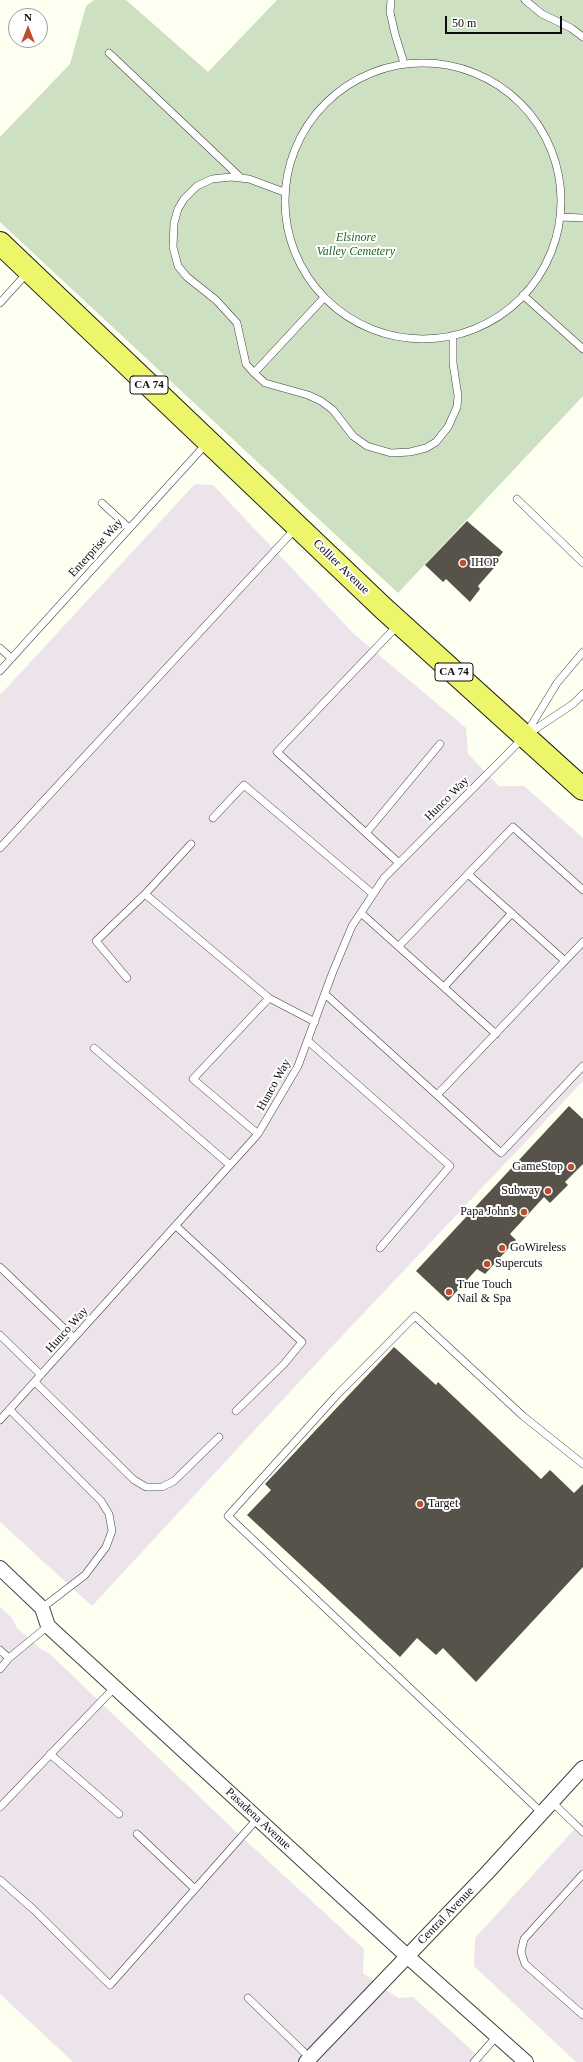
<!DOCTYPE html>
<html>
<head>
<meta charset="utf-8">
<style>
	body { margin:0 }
	#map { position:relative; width:583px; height:2062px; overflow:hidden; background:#fdfff0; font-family:"Times New Roman",serif }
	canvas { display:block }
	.north { position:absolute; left:8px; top:8px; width:40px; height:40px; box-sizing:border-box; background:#fff; border:1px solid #9f9f9f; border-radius:50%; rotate:0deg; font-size:11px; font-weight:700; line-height:16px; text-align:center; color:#0e0e0e }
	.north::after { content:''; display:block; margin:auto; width:14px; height:18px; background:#bc4e29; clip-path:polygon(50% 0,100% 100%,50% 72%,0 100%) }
	.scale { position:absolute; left:445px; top:16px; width:117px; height:18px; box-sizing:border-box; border:2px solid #0e0e0e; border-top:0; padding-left:5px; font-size:12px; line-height:14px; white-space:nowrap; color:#0e0e0e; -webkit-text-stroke:3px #fff; paint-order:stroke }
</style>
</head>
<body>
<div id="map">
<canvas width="583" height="2062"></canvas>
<div class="north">N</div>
<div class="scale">50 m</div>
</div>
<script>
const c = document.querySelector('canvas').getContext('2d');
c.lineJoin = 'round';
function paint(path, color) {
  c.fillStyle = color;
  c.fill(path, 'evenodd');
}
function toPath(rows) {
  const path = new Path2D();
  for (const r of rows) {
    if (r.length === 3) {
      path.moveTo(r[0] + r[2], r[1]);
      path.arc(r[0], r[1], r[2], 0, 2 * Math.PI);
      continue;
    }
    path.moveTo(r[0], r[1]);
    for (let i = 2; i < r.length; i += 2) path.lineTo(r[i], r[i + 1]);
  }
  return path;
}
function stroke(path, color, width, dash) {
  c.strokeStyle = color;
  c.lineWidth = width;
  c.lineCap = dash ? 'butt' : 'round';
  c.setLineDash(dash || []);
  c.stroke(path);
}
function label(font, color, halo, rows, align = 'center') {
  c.font = font + ' "Times New Roman",serif';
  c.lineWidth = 4;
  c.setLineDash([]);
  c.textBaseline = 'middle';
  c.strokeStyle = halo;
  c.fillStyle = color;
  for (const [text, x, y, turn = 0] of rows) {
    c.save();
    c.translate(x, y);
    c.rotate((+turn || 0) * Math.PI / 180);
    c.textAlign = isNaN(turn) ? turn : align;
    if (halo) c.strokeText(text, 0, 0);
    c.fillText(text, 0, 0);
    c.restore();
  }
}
paint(toPath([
	[195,484,213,485,354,634,466,728,468,754,499,786,524,786,583,838,583,1081,325,1354,92,1606,0,1522,0,695],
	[0,1607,12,1618,17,1628,42,1650,49,1653,232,1828,364,1949,363,1973,398,1998,413,1997,485,2062,73,2062,0,1994],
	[583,1820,583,2062,576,2062,474,1966,475,1938]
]), '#ede3eb');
paint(toPath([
	[94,0,126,0,208,72,277,0,583,0,583,396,398,593,0,222,0,137,70,64,86,6]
]), '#cde0c1');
paint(toPath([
	[467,521,503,552,498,558,500,561,478,586,480,589,470,602,446,579,443,582,425,565],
	[569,1106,583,1119,583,1164,565,1182,568,1185,550,1203,544,1197,510,1234,516,1240,485,1274,477,1269,448,1301,416,1271],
	[394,1347,436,1385,438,1382,541,1479,550,1470,574,1493,583,1484,583,1567,476,1682,443,1648,436,1655,417,1638,400,1657,247,1515,271,1490,265,1484]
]), '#57534b');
const service = toPath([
	[391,0,390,12,395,34,403,60],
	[525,0,542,14,571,28,583,37],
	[109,53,241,178],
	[423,201,138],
	[284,192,249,179,231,177,212,179,197,186,184,199,178,209,174,223,173,247,178,266,187,277,216,300,237,323,246,364,254,373,265,383,308,395,321,401,333,410,353,436,367,446,391,453,410,452,426,448,436,442,448,427,457,407,458,396,453,363,453,340],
	[560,217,583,218],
	[523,295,583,349],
	[0,303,28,272],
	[254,373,321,301],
	[517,499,583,563],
	[102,503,129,528],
	[398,625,277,752,399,863],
	[0,648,11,658],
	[0,671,207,443],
	[526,734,557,683,583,652],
	[213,818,244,785,373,894],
	[366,833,440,744],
	[0,848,296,528],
	[468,874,565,961],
	[145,894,191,844],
	[361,913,496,1034],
	[399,946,513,827,583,890],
	[127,978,96,941,145,894,269,998,315,1022],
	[444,987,512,913],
	[325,994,437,1095,583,942],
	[308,1041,450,1166,380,1248],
	[94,1048,230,1165],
	[437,1095,501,1153,583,1066],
	[258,1134,193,1079,269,998],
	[176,1226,302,1342,284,1364,236,1411],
	[0,1267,74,1338],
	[0,1335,41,1375],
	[35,1382,134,1480,146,1487,162,1487,174,1481,219,1437],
	[10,1410,101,1501,109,1514,112,1531,106,1547,85,1575,42,1608],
	[0,1420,258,1134,298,1066,332,974,352,926,384,878,525,736,573,704,583,694],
	[0,1650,9,1658],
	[0,1669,9,1658,48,1626],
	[50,1754,119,1814],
	[552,1802,583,1832],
	[0,1807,115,1687],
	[542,1813,228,1516,337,1395,415,1316,523,1416,583,1464],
	[137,1834,195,1889],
	[583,1874,524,1939,521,1952,525,1964,583,2015],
	[0,1880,33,1909,110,1985,258,1818],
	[248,1998,310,2058],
	[474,2062,497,2036]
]);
const minor = toPath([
	[0,1568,42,1608,48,1626,407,1956,526,2062],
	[306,2062,487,1873,583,1768]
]);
const primary = toPath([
	[0,243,383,608,583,789]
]);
stroke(service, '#414141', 8);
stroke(minor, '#414141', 16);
stroke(primary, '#1f1f1f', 24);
stroke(service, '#fff', 7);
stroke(minor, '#fff', 14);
stroke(primary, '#edf56a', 22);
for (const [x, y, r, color] of [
	[463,563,4,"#bc4e29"],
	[571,1167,4,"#bc4e29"],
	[548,1191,4,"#bc4e29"],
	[524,1212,4,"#bc4e29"],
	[502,1248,4,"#bc4e29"],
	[487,1264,4,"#bc4e29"],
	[449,1292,4,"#bc4e29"],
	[420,1504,4,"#bc4e29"]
]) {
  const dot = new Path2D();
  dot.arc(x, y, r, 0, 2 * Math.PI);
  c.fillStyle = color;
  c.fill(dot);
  stroke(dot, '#fff', 1.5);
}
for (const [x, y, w] of [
	[149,385,38],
	[454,672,38]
]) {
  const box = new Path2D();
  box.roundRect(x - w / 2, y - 9, w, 18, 3);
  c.fillStyle = '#fff';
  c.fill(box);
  stroke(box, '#0e0e0e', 1);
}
label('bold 11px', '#0e0e0e', null, [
	["CA 74",149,385],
	["CA 74",454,672]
]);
label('italic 12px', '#206526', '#fff', [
	["Elsinore",356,238],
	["Valley Cemetery",356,252]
]);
label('12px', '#0e0e0e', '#fff', [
	["Enterprise Way",96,548,-48],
	["Collier Avenue",341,567,44],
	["Hunco Way",447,799,-45],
	["Hunco Way",274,1085,-61],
	["Hunco Way",67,1330,-48],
	["Pasadena Avenue",258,1819,43],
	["Central Avenue",446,1916,-46]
]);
label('12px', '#0e0e0e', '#fff', [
	["IHOP",471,563],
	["GameStop",563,1167,"right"],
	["Subway",540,1191,"right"],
	["Papa John's",516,1212,"right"],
	["GoWireless",510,1248],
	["Supercuts",495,1264],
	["True Touch",457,1285],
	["Nail & Spa",457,1299],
	["Target",428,1504]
], 'left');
</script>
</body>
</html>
